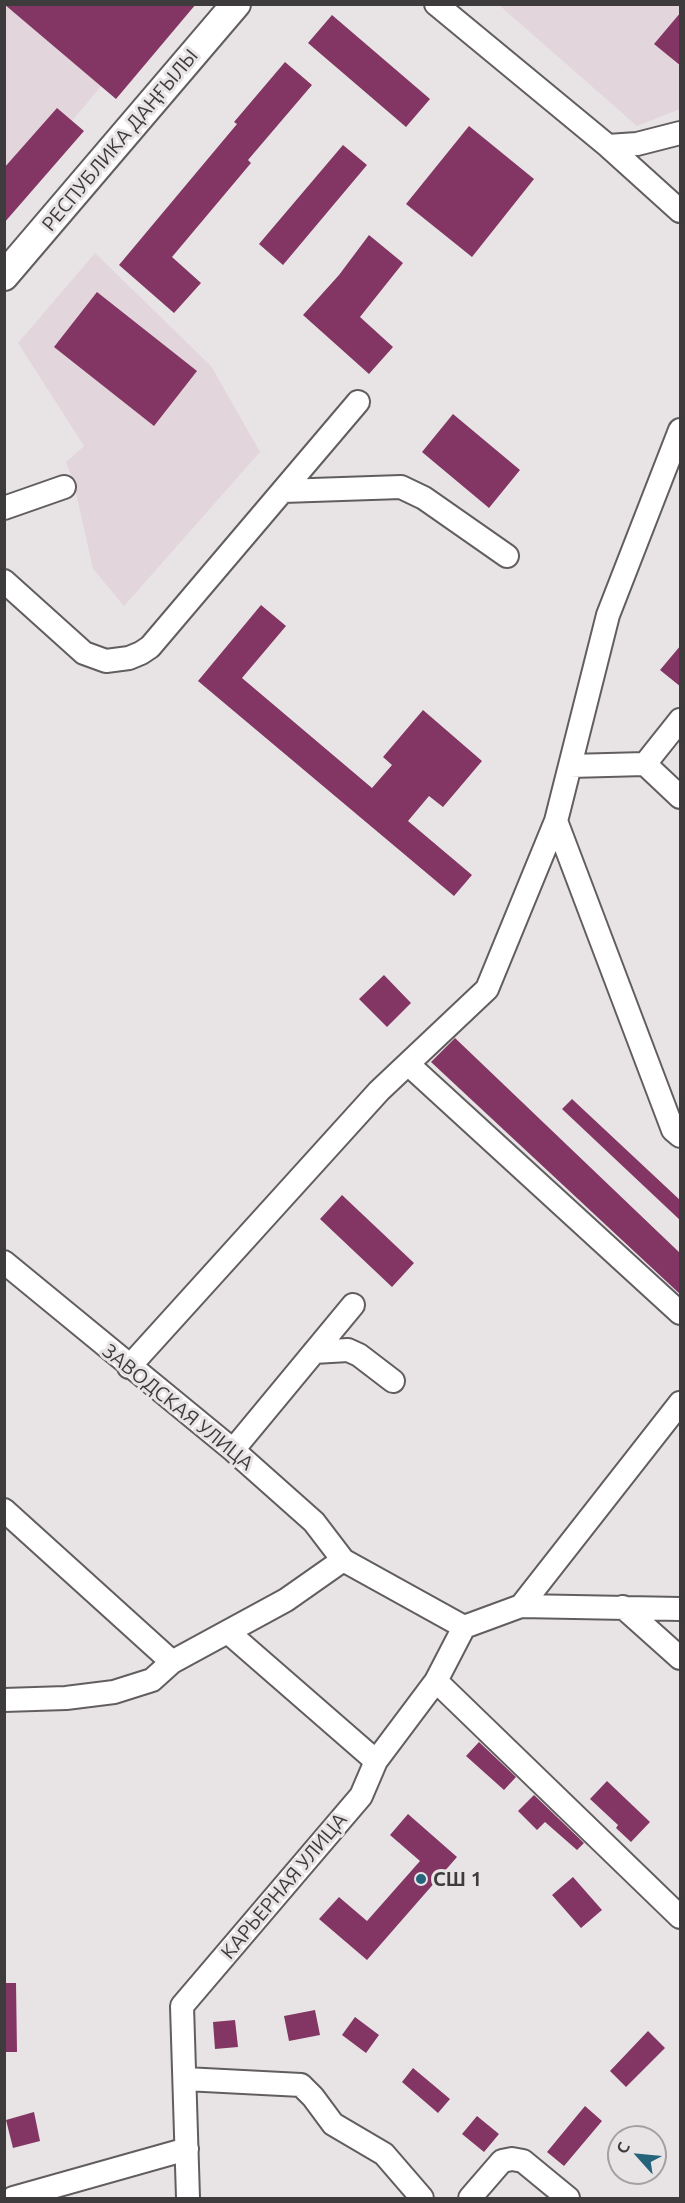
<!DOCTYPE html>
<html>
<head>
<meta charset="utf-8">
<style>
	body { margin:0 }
	#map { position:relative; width:685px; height:2203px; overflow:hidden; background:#e8e4e6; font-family:Ubuntu,sans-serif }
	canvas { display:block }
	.frame { position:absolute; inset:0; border:6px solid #3d3b3c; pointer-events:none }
	.north { position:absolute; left:607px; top:2125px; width:60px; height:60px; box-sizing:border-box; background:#e8e4e6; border:2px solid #a4a0a2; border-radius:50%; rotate:297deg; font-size:16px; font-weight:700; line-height:24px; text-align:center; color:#3d3b3c }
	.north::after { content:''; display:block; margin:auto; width:21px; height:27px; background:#25647a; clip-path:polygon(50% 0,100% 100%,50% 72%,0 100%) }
</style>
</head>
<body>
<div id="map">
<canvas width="685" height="2203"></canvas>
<div class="frame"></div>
<div class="north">С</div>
</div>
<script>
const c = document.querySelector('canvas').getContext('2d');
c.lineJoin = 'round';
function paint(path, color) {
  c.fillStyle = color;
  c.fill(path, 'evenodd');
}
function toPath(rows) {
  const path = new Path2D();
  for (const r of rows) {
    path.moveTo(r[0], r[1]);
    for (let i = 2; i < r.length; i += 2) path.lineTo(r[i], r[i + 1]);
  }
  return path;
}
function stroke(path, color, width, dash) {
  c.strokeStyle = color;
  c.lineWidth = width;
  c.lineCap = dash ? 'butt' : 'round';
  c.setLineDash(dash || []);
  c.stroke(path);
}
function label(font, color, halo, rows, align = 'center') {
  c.font = font + ' Ubuntu,sans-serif';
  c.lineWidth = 6;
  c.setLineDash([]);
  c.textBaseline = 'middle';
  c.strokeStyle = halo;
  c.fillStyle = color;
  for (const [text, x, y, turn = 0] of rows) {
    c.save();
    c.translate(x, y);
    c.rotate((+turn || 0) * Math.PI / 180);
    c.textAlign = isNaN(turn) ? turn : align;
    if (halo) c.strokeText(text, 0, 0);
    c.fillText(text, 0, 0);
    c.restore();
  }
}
paint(toPath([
	[5,5,170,5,5,200],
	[499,5,680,5,680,109,637,126],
	[95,253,211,366,260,452,124,606,93,569,74,484,66,462,84,446,18,343]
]), '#e2d5db');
paint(toPath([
	[4,4,196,4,116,99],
	[681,12,681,66,654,44],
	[332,15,430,99,406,127,308,43],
	[285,62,312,85,248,160,251,163,172,257,201,283,174,313,119,265,237,124,234,122],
	[57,108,84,131,4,223,4,168],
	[469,126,534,179,472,257,406,204],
	[343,145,367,165,283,265,259,244],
	[369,235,403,263,360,317,393,347,369,374,303,315,339,275],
	[97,292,197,371,154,426,54,347],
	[453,414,520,470,489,508,422,452],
	[261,605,286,626,242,678,372,788,392,765,383,757,423,710,482,761,443,807,429,796,408,821,472,875,454,896,198,681],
	[681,645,681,687,660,670],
	[384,975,411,1003,387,1027,359,999],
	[455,1038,681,1254,681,1295,431,1062],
	[572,1099,681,1201,681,1221,562,1109],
	[342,1195,414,1263,392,1287,320,1219],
	[479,1742,516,1777,504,1790,466,1756],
	[607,1781,650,1822,631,1842,616,1828,618,1825,590,1799],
	[534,1795,584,1843,577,1850,545,1822,537,1830,518,1811],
	[408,1814,457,1857,367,1960,319,1919,339,1897,367,1921,420,1861,390,1835],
	[573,1877,602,1910,581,1928,552,1895],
	[4,1983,16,1983,17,2052,4,2052],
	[315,2010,320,2035,289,2041,284,2016],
	[355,2017,379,2035,366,2053,342,2035],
	[235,2020,238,2047,215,2049,213,2022],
	[648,2031,665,2048,626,2087,610,2071],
	[413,2068,450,2099,438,2113,402,2082],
	[585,2106,602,2121,564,2166,547,2152],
	[34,2112,40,2141,13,2148,6,2120],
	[477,2116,499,2134,484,2152,462,2134]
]), '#833663');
const minor = toPath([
	[436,4,608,146,637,144,680,133],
	[608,146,680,211],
	[680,430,608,615,556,821,673,1130,680,1136],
	[283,491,401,487,424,498,507,556],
	[4,508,64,487],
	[4,581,84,653,106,661,129,658,141,653,150,647,358,402],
	[645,764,680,720],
	[570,766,645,764,680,797],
	[408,1064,680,1313],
	[4,1262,233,1450,314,1522,343,1560],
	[314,1352,348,1350,359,1355,393,1381],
	[129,1367,379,1091,487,989,556,821],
	[233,1450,353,1305],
	[4,1510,172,1662],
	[521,1606,680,1403],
	[623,1607,680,1658],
	[436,1681,680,1917],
	[4,1700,66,1698,114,1692,152,1680,172,1662,286,1600,343,1560,464,1627,521,1606,680,1609],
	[376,1761,436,1681,464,1627],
	[185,2079,301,2085,313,2097,333,2124,384,2154,422,2198],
	[13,2198,187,2149],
	[188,2198,182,2006,361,1796,376,1761,229,1633],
	[470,2198,502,2161,512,2159,523,2161,568,2198]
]);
const major = toPath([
	[4,276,236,4]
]);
stroke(minor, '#625e60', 26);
stroke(major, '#625e60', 32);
stroke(minor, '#fff', 22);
stroke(major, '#fff', 28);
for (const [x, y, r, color] of [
	[421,1879,6,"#25647a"]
]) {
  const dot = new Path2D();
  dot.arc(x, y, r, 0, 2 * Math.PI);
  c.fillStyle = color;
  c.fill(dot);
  stroke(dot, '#e8e4e6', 2);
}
label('20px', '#3d3b3c', '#e8e4e6', [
	["РЕСПУБЛИКА ДАҢҒЫЛЫ",120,140,-50],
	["ЗАВОДСКАЯ УЛИЦА",178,1407,39],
	["КАРЬЕРНАЯ УЛИЦА",284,1886,-50]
]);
label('bold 20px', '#3d3b3c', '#e8e4e6', [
	["СШ 1",433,1879]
], 'left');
</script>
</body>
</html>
